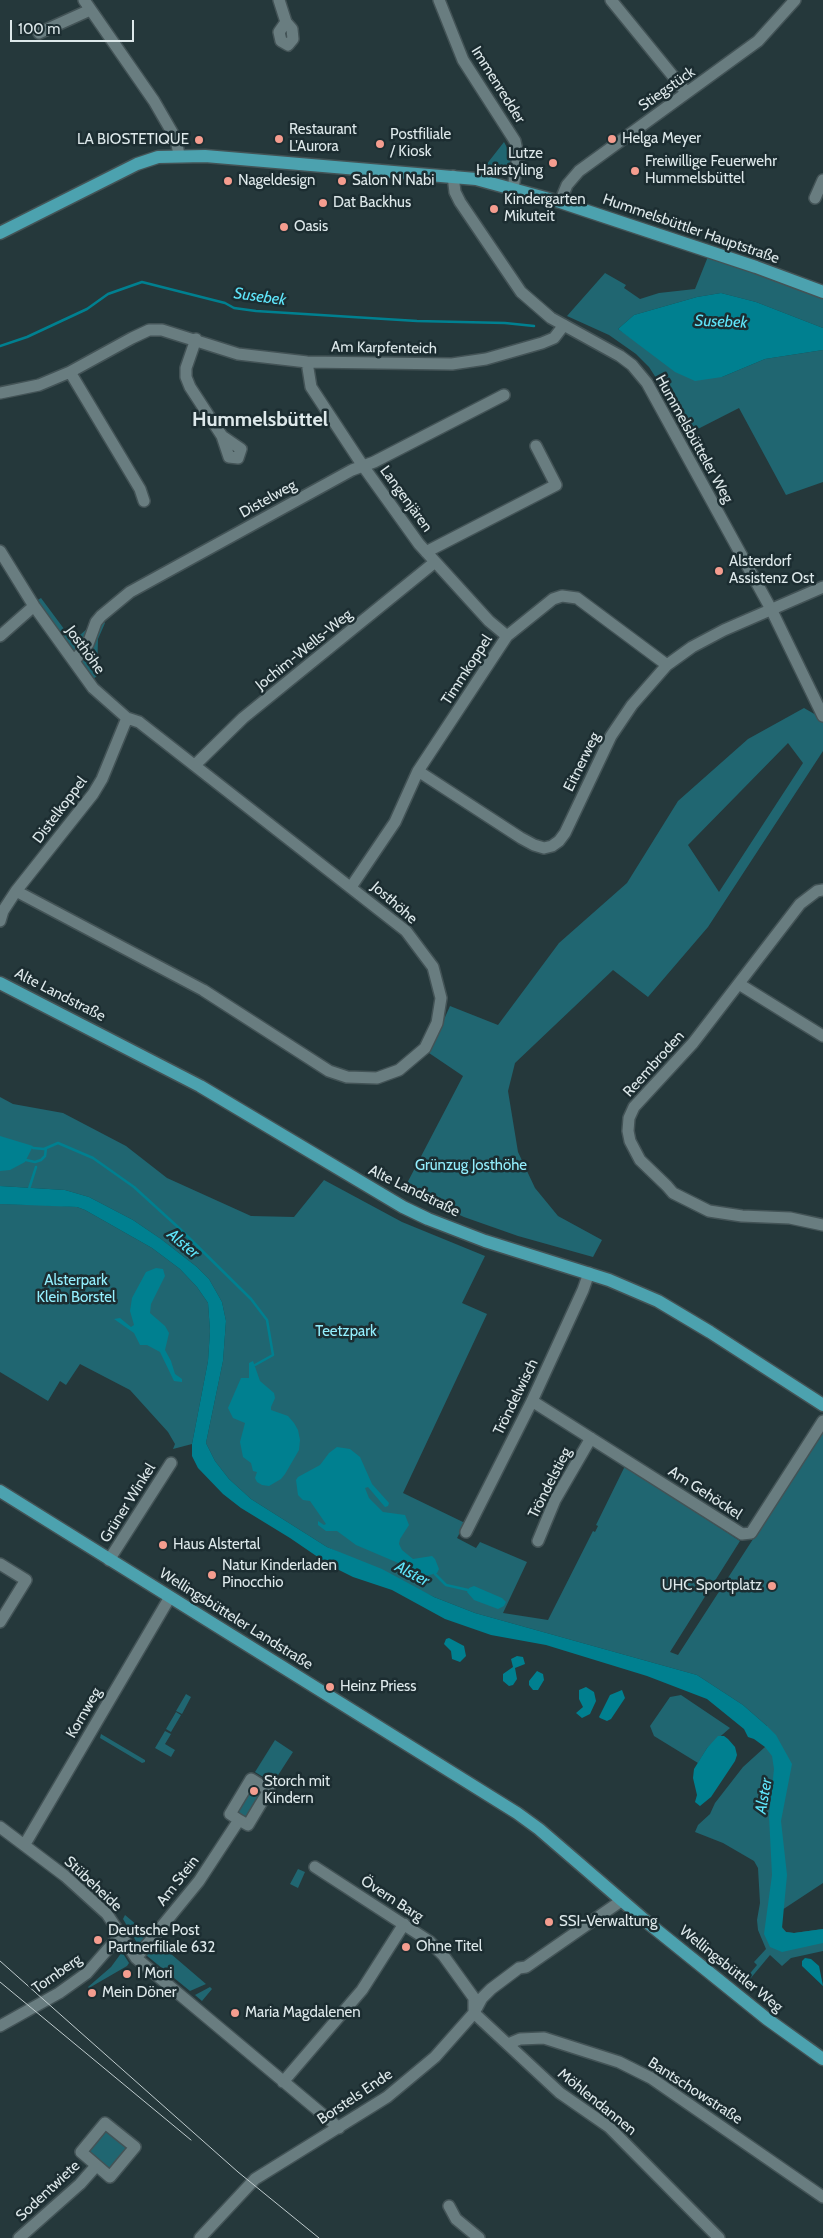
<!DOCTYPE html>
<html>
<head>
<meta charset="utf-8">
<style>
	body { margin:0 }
	#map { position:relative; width:823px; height:2238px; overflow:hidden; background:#25383b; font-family:Cabin,sans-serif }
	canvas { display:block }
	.scale { position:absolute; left:10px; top:20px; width:124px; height:22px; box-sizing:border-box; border:2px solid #dde8ea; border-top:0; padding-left:6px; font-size:15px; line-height:18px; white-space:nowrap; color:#dde8ea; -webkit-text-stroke:4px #1c2d31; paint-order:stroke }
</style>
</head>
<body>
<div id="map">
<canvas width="823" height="2238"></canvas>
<div class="scale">100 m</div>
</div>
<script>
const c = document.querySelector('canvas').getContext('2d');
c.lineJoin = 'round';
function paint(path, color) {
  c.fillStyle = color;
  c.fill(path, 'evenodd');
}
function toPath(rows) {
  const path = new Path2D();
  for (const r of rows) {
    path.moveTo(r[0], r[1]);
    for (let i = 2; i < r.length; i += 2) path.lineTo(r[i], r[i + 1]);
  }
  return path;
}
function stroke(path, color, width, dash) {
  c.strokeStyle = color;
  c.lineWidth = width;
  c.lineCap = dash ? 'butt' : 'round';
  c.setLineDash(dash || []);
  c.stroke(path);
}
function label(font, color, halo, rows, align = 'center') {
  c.font = font + ' Cabin,sans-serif';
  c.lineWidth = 5;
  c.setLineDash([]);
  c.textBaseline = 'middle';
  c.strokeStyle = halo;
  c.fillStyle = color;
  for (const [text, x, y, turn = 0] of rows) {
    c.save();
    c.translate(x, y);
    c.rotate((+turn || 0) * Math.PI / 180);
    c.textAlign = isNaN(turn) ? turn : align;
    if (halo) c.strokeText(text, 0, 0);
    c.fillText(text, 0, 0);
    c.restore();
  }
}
paint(toPath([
	[504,142,512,157,510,172,486,165],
	[709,254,823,291,823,328,756,302,721,293,697,297,634,315,618,329,645,347,722,377,765,359,823,350,823,482,786,495,739,408,690,433,667,389,660,384,649,367,636,354,609,335,567,316,605,273,626,285,624,288,640,299,659,293,695,289],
	[41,598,73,641,88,628,84,642,78,650,72,650,36,601],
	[102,620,105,623,98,639,97,676,92,680,82,665,82,660],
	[804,708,823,719,823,751,708,927,648,997,613,970,515,1063,508,1091,518,1152,535,1188,558,1216,602,1240,593,1257,518,1236,464,1217,404,1189,463,1076,429,1053,450,1006,498,1025,559,943,627,883,678,801,748,739],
	[788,743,803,763,719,892,688,845],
	[0,1097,13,1104,63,1113,126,1146,167,1178,251,1216,294,1217,324,1180,402,1222,485,1256,462,1303,487,1314,403,1493,465,1523,457,1538,476,1548,480,1542,527,1562,503,1613,548,1620,593,1531,595,1532,598,1526,596,1525,625,1466,740,1541,670,1652,678,1655,823,1431,823,1883,782,1910,782,1927,786,1932,794,1933,823,1929,823,1951,791,1958,782,1966,770,1955,745,1985,742,1983,757,1965,754,1962,766,1949,758,1930,757,1920,760,1903,758,1868,754,1861,723,1843,695,1832,698,1825,710,1814,715,1803,743,1767,765,1747,767,1726,743,1705,697,1675,475,1613,434,1597,327,1547,251,1499,229,1479,215,1461,206,1443,223,1361,226,1321,222,1302,209,1279,197,1267,161,1239,133,1220,89,1197,65,1190,0,1186],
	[0,1204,46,1205,77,1207,85,1210,152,1248,180,1269,197,1287,208,1303,210,1331,208,1361,192,1444,173,1449,175,1444,168,1432,130,1390,80,1364,66,1385,60,1381,48,1401,0,1372],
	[186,1694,191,1697,182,1714,176,1711],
	[681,1695,730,1728,707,1748,698,1763,654,1736,650,1726,670,1697],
	[176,1712,181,1715,171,1732,166,1729],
	[165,1731,171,1734,165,1744,175,1750,171,1757,155,1748],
	[101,1734,145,1760,145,1762,142,1763,100,1738],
	[275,1740,293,1752,273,1783,255,1772],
	[253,1785,264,1792,249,1819,238,1814,237,1809],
	[298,1869,305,1872,298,1888,290,1884],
	[125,1915,150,1936,140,1948,123,1919],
	[157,1942,206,1984,190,1991,146,1955],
	[122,1952,129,1963,127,1966,89,1988,88,1987,111,1967],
	[210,1987,212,1989,202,2001,195,1995],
	[105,2131,108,2131,126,2147,126,2150,110,2169,107,2169,89,2151,90,2148]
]), '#206671');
paint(toPath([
	[721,293,756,302,823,328,823,350,765,359,722,377,695,381,675,372,618,329,634,315,697,297],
	[0,1136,33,1146,25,1162,10,1170,0,1171],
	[0,1186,65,1190,89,1197,133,1220,161,1239,197,1267,209,1279,222,1302,226,1321,223,1361,206,1443,215,1461,229,1479,251,1499,327,1547,382,1569,434,1597,475,1613,697,1675,743,1705,767,1726,776,1735,792,1764,781,1821,787,1875,782,1928,786,1932,794,1933,823,1929,823,1943,782,1952,770,1947,764,1934,772,1875,769,1816,774,1769,772,1756,765,1747,754,1739,748,1737,744,1729,707,1699,647,1676,546,1645,491,1635,445,1619,392,1590,353,1577,331,1566,290,1538,241,1508,223,1494,198,1468,192,1456,192,1444,208,1361,210,1331,208,1303,197,1287,180,1269,152,1248,85,1210,77,1207,0,1204],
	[156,1268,163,1269,165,1276,151,1304,150,1313,165,1326,169,1333,165,1350,171,1361,175,1374,182,1379,182,1382,174,1381,160,1352,147,1345,140,1345,134,1333,114,1319,120,1318,131,1327,134,1325,130,1311,132,1298,146,1272],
	[253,1361,260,1381,274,1393,275,1398,271,1407,271,1410,288,1416,294,1423,298,1430,300,1440,299,1450,285,1474,281,1479,269,1486,262,1485,257,1482,255,1478,257,1472,253,1471,251,1463,243,1457,240,1442,245,1423,233,1418,228,1408,241,1378,249,1378,249,1363],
	[337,1447,350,1449,360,1457,372,1484,389,1503,388,1506,385,1507,368,1487,365,1488,369,1498,383,1512,405,1515,409,1525,400,1539,399,1544,402,1550,413,1559,432,1556,435,1559,439,1569,437,1573,422,1577,403,1565,356,1545,337,1531,326,1531,318,1525,318,1521,324,1525,326,1524,310,1501,303,1500,298,1495,296,1480,298,1477,320,1465,329,1453],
	[474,1586,502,1598,506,1602,504,1606,498,1609,474,1600,467,1592,469,1588],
	[449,1638,464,1646,466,1656,460,1662,452,1659,451,1651,444,1644,446,1639],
	[517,1656,523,1657,525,1664,515,1668,517,1679,513,1685,509,1686,503,1681,503,1674,513,1667,511,1659],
	[537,1671,543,1674,544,1680,538,1690,533,1690,529,1685,529,1681],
	[586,1687,594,1692,596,1701,590,1714,582,1718,576,1713,583,1707,579,1699,579,1690],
	[622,1690,625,1698,611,1719,607,1721,600,1718,599,1717,610,1695],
	[718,1736,724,1736,728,1739,735,1747,737,1755,735,1761,711,1797,700,1806,695,1802,697,1795,693,1778,694,1769,707,1748],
	[805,1958,811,1959,819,1966,823,1986,802,1966,802,1961]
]), '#008090');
stroke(toPath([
	[0,346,27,337,87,309,108,294,142,282,225,303,234,308,256,311,417,321,505,323,534,326],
	[33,1148,44,1149,58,1143,93,1158,134,1187,179,1228,251,1299,267,1320,273,1355,255,1365],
	[26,1160,35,1162,41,1160,45,1156,46,1148],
	[29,1189,36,1167],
	[435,1574,446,1585,468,1590]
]), '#008090', 2.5);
const minor = toPath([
	[84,0,154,101,176,139,179,155],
	[279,0,286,22,292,29,293,39,288,45,281,41,279,32,286,22],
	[439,0,463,60,515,141,518,156,513,189],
	[611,0,686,92],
	[39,33,90,10],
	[453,176,455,192,460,202,521,292,551,318,620,356,632,365,647,383,771,609,823,716],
	[815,198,823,180],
	[560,202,567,185,579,171,758,41,795,0],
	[196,339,186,368,186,377,190,387,222,436,229,457,238,458,241,449,222,436],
	[307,362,311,387,363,466,419,544,489,621,507,636],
	[70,372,140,489,144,501],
	[0,393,39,385,70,372,132,338,149,330,162,330,238,354,307,362,452,364,486,359,542,343,554,338,564,325],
	[0,551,34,606,93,688,127,718,139,722,406,931,433,967,441,998,437,1023,425,1048,399,1070,377,1078,347,1077,329,1071,203,990,16,891],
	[426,552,556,485,536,446],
	[0,636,34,606],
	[74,661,88,644,96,622,101,616,130,592,352,470,374,462,504,395],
	[195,765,243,718,435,562],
	[418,771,521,838,534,845,544,848,552,846,559,841,565,833,611,736,632,705,667,665,692,647,724,630,823,587],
	[351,887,395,822,418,771,507,636,553,599,562,596,577,598,667,665],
	[823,890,817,891,800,904,693,1043,634,1107,629,1118,628,1131,630,1141,640,1160,667,1186,673,1193,709,1211,742,1216,790,1218,823,1225],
	[0,921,3,911,16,891,93,794,102,779,127,718],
	[739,984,823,1036],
	[532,1401,742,1534,751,1533,823,1421],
	[466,1532,532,1401,583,1290,589,1273],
	[538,1541,555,1500,591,1438],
	[109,1560,171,1463],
	[0,1564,26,1580,0,1622],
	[0,1827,65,1876,107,1914,136,1958,339,2128],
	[25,1844,170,1597],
	[315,1867,429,1941,443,1955,474,1998,474,2013,560,2093,609,2127,719,2238],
	[136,1958,199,1881,239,1820,248,1825,269,1790,251,1779,230,1814,239,1820],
	[0,2026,59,1993,87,1973,121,1934],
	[508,2044,520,2039,544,2038,619,2062,651,2078,823,2197],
	[283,2082,362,1990,404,1924],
	[105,2123,135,2147,110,2177,81,2152,105,2123],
	[449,2206,456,2219,479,2238],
	[19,2238,80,2184,96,2166],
	[200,2238,255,2179,387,2097,435,2057,474,2013,482,1998,491,1989,519,1968,526,1967,621,1901]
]);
const major = toPath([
	[0,233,137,164,158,157,205,156,476,179,560,202,756,267,823,292],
	[0,983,200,1086,403,1207,428,1219,485,1241,609,1280,658,1301,710,1332,823,1405],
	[0,1491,517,1813,539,1829,648,1923,767,2019,823,2059]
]);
stroke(minor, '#435356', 14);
stroke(major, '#435356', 15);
stroke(minor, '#697d80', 11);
stroke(major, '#4ca2af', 12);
stroke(toPath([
	[0,1961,238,2172,319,2238],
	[0,1982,191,2140]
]), '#bfcbcd', 1);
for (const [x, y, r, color] of [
	[279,139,5,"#f59d8f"],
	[612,139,5,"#f59d8f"],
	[199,140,5,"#f59d8f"],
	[380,144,5,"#f59d8f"],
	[553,163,5,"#f59d8f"],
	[635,171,5,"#f59d8f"],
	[228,181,5,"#f59d8f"],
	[342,181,5,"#f59d8f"],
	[323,203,5,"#f59d8f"],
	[494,209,5,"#f59d8f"],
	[284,227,5,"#f59d8f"],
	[719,571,5,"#f59d8f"],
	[163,1545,5,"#f59d8f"],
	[212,1575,5,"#f59d8f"],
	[772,1586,5,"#f59d8f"],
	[330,1687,5,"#f59d8f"],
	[254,1791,5,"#f59d8f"],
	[549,1922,5,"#f59d8f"],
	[98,1940,5,"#f59d8f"],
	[406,1947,5,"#f59d8f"],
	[127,1974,5,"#f59d8f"],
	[92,1993,5,"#f59d8f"],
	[235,2013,5,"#f59d8f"]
]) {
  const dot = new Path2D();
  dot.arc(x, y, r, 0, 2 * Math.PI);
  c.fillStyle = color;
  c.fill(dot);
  stroke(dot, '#1c2d31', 2);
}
label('15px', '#dde8ea', '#1c2d31', [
	["Immenredder",498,85,58],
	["Stiegstück",667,89,-35],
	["Hummelsbüttler Hauptstraße",691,229,19],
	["Am Karpfenteich",384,348,1],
	["Hummelsbütteler Weg",694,439,61],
	["Distelweg",268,499,-29],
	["Langenjären",406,499,54],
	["Josthöhe",85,650,54],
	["Jochim-Wells-Weg",304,650,-39],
	["Timmkoppel",467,670,-57],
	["Eitnerweg",582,762,-64],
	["Distelkoppel",60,810,-53],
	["Josthöhe",394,903,41],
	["Alte Landstraße",60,995,27],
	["Reembroden",654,1064,-48],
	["Alte Landstraße",414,1191,26],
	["Tröndelwisch",516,1397,-64],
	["Tröndelstieg",550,1483,-63],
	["Am Gehöckel",705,1493,33],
	["Grüner Winkel",128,1503,-58],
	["Wellingsbütteler Landstraße",236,1619,32],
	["Kornweg",84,1713,-60],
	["Am Stein",178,1881,-52],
	["Stübeheide",93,1884,43],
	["Övern Barg",392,1899,33],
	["Wellingsbüttler Weg",731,1969,39],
	["Tornberg",57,1974,-35],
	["Bantschowstraße",695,2091,33],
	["Borstels Ende",355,2097,-34],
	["Möhlendannen",597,2102,39],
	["Sodentwiete",48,2191,-43]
]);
label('15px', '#dde8ea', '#1c2d31', [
	["Restaurant",289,130],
	["L'Aurora",289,147],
	["Postfiliale",390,135],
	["/ Kiosk",390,152],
	["Helga Meyer",622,139],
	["LA BIOSTETIQUE",189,140,"right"],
	["Lutze",543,154,"right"],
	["Hairstyling",543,171,"right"],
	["Freiwillige Feuerwehr",645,162],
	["Hummelsbüttel",645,179],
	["Nageldesign",238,181],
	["Salon N Nabi",352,181],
	["Kindergarten",504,200],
	["Mikuteit",504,217],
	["Dat Backhus",333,203],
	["Oasis",294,227],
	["Alsterdorf",729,562],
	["Assistenz Ost",729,579],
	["Haus Alstertal",173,1545],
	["Natur Kinderladen",222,1566],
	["Pinocchio",222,1583],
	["UHC Sportplatz",762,1586,"right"],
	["Heinz Priess",340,1687],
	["Storch mit",264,1782],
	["Kindern",264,1799],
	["SSI-Verwaltung",559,1922],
	["Deutsche Post",108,1931],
	["Partnerfiliale 632",108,1948],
	["Ohne Titel",416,1947],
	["I Mori",137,1974],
	["Mein Döner",102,1993],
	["Maria Magdalenen",245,2013]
], 'left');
label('15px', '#94effe', '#1c2d31', [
	["Grünzug Josthöhe",471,1166],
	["Alsterpark",76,1281],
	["Klein Borstel",76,1298],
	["Teetzpark",346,1332]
]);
label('italic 16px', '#5fe5fa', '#1c2d31', [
	["Susebek",260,297,8],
	["Susebek",721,322,2],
	["Alster",183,1244,40],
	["Alster",412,1574,28],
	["Alster",764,1796,-80]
]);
label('bold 20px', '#dde8ea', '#1c2d31', [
	["Hummelsbüttel",260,420]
]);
</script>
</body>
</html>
